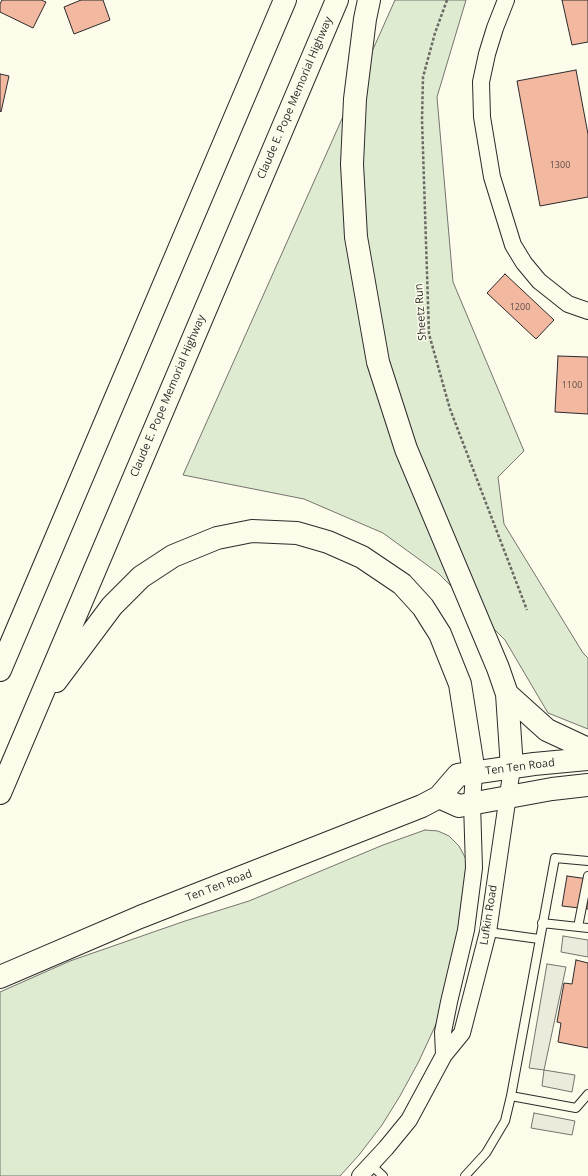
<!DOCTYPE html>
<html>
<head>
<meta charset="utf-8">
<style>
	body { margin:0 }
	canvas { display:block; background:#fdfbea }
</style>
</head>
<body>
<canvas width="588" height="1176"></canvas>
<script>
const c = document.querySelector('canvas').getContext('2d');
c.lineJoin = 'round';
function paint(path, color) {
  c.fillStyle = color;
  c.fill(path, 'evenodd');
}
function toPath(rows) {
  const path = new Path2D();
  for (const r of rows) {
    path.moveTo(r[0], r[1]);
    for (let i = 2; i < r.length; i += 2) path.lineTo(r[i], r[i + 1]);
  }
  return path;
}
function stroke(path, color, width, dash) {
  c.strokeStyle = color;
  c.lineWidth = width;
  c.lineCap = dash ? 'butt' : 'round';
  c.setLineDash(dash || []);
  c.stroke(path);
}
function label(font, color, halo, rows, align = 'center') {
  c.font = font + ' "Open Sans",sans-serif';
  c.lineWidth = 3;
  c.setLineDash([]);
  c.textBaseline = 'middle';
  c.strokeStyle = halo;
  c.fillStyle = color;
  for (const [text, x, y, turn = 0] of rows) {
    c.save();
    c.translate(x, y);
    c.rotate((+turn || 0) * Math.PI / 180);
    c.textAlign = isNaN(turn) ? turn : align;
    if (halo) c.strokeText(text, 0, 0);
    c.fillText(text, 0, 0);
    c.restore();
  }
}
const green = toPath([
	[395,0,466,0,437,97,453,282,524,451,498,477,504,524,583,653,588,658,588,729,548,713,505,640,438,573,383,533,304,499,183,475,395,0],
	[425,830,438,831,449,836,459,846,466,859,467,876,451,980,437,1022,419,1061,400,1096,382,1125,359,1155,340,1176,0,1176,0,992,70,961,185,921,249,901,383,845,425,830]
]);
paint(green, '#deebd1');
stroke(green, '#74746e', 1);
const parking = toPath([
	[563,936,588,940,588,957,561,952,563,936],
	[547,964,566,967,544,1070,575,1075,572,1092,542,1086,544,1070,529,1068,547,964],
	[534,1113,575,1121,572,1135,531,1128,534,1113]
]);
paint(parking, '#eceadb');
stroke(parking, '#74746e', 1);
const building = toPath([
	[2,0,41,0,46,2,33,28,0,12,0,4,2,0],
	[81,0,103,0,110,20,74,34,64,7,81,0],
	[562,0,588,0,588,42,572,45,562,0],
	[576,70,588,134,588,197,540,206,517,81,576,70],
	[0,74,9,76,1,112,0,111,0,74],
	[505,274,554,320,536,339,487,293,505,274],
	[558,356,588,357,588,414,555,412,558,356],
	[567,876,588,879,588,909,562,906,567,876],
	[576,960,588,963,588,1048,558,1042,561,1023,557,1022,564,983,572,984,576,960]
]);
paint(building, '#f2b8a0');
stroke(building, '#2b2b2b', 1);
const lane = toPath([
	[588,861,555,858,511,1096,576,1108,588,1094],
	[542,923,588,928],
	[578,927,588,876],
	[488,932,539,939],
	[371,1165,383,1176],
	[465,1176,486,1153,505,1121,511,1096]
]);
const street = toPath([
	[506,0,495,28,487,54,481,82,482,117,492,177,513,245,524,263,539,281,568,304,588,311],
	[444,1055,443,1032,449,1002,466,930,474,868,472,803,474,773],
	[360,1176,386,1148,409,1120,444,1055,462,1033,488,932,512,768]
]);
const secondary = toPath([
	[439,797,459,806,552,789,588,785],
	[0,977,140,917,422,806,439,797,458,775,534,764,588,759]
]);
const highway = toPath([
	[369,0,365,19,355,99,352,164,356,237,378,362,406,449,498,668,507,694,512,768],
	[0,670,285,0],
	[56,681,112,606,141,577,173,556,217,538,252,531,297,533,328,542,362,557,402,584,423,607,440,634,460,684,474,773],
	[507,694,547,730,588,749],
	[0,793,337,0]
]);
stroke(lane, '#2b2b2b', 10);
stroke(street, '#2b2b2b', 18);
stroke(secondary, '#2b2b2b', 24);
stroke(highway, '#2b2b2b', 24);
stroke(toPath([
	[447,0,435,33,423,77,422,120,429,334,450,409,527,610]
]), '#6a6964', 2.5, [3, 2]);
stroke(lane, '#fdfbea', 8);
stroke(street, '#fdfbea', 16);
stroke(secondary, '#fdfbea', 22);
stroke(highway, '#fdfbea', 22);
label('9px', '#5d4e48', null, [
	["1300",560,165],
	["1200",520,307],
	["1100",572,385]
]);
label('11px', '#2b2b2b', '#fdfbea', [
	["Claude E. Pope Memorial Highway",295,98,-67],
	["Sheetz Run",421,312,-94],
	["Claude E. Pope Memorial Highway",168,396,-67],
	["Ten Ten Road",520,767,-7],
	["Ten Ten Road",219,886,-21],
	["Lufkin Road",489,915,-81]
]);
</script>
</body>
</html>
